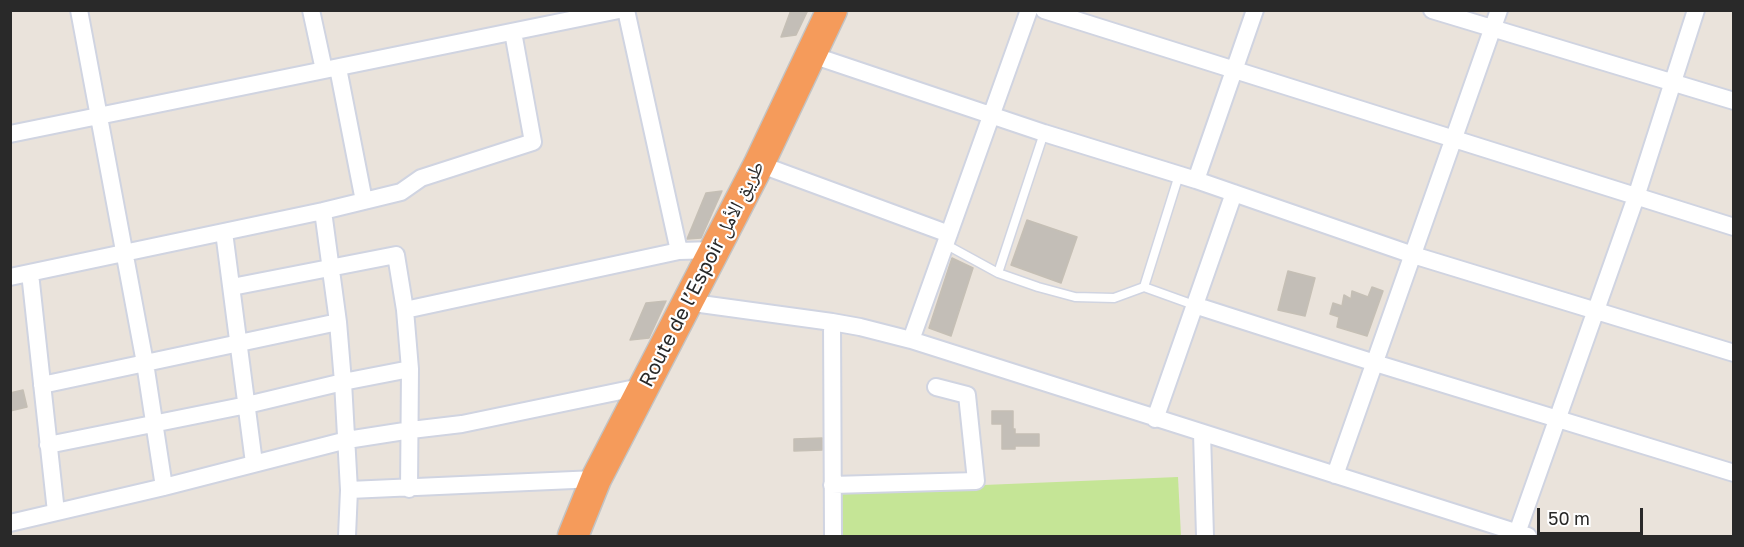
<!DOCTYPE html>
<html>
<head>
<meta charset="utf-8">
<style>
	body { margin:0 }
	#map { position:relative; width:1744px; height:547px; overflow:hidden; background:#eae3db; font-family:"Golos Text",sans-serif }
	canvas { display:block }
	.frame { position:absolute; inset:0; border:12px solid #292929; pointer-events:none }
	.scale { position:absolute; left:1537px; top:508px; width:106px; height:27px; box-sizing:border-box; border:3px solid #292929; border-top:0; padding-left:8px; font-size:18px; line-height:21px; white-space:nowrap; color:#292929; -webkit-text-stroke:4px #fff; paint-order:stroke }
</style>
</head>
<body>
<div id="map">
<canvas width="1744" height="547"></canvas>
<div class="frame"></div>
<div class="scale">50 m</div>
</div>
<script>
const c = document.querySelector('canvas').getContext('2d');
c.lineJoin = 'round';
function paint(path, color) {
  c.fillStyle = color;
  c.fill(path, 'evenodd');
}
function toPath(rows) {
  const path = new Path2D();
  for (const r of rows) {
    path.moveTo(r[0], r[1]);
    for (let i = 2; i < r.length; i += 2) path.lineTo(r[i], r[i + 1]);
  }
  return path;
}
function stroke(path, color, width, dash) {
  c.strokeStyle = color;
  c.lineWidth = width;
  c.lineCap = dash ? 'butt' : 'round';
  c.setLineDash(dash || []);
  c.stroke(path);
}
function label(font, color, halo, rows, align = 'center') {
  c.font = font + ' "Golos Text","Noto Naskh Arabic",sans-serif';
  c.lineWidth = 4.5;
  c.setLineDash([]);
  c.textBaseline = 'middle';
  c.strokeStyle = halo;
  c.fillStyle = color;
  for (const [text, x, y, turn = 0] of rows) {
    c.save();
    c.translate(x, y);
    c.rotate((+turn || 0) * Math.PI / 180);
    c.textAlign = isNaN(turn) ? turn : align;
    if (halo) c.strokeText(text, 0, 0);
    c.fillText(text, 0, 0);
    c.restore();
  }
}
paint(toPath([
	[1178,477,1181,536,840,536,838,491]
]), '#c5e596');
const building = toPath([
	[791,10,808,10,796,35,781,37,791,10],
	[722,191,701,238,687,239,706,193,722,191],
	[1027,220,1077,237,1061,283,1011,265,1027,220],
	[952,258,973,268,951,336,929,328,952,258],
	[1288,271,1315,278,1305,316,1278,310,1288,271],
	[1372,287,1383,291,1367,336,1337,327,1339,317,1330,314,1333,303,1342,306,1344,295,1351,299,1352,291,1368,297,1372,287],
	[666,301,649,338,630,340,646,303,666,301],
	[23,390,27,407,10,411,10,393,23,390],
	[992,411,1013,411,1013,429,1015,429,1015,434,1039,434,1039,446,1015,446,1015,449,1002,449,1002,424,992,424,992,411],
	[822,438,822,450,794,451,794,439,822,438]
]);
paint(building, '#c3beb7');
stroke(building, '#c5bfb5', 1.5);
const lane = toPath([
	[945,244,998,273,1038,287,1075,297,1114,298,1144,287,1194,305],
	[998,273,1044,133],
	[1144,287,1179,175]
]);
const street = toPath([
	[79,10,145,363,164,487],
	[311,10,324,70],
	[626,10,679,251],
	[1044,10,1734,227],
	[1432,10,1734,101],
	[812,55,1044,133,1196,180,1413,255,1734,353],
	[338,68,364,201],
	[10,134,619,10],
	[759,164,949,234],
	[1196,180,1255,10],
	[323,211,338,322,343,382,349,490,347,536],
	[224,232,254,463],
	[30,273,56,512],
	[10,277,323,211,401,192,421,178,533,142,513,32],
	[232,287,396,255,405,310,410,369,409,489],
	[686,302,832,322,860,327,911,340,1528,536],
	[1194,305,1375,363,1734,473],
	[405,310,679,251,715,250],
	[832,322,833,536],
	[911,340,1029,10],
	[42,385,338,322],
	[1155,419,1234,193],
	[1202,433,1205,536],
	[48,445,247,405,343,382,410,369],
	[1335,475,1499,10],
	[832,485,976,481,967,395,936,387],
	[349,490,596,479],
	[10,523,164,487,347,440,411,430,462,424,645,386],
	[1517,533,1636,197,1696,10]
]);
const highway = toPath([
	[573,536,596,479,759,164,832,10]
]);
stroke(lane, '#d0d4e1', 11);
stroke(street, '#d0d4e1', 20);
stroke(highway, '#c3c3c3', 33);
stroke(lane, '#fff', 8);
stroke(street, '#fff', 16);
stroke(highway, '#f59b5b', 30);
label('20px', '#292929', '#fff', [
	["Route de l’Espoir طريق الأمل",702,274,-63]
]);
</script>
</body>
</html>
